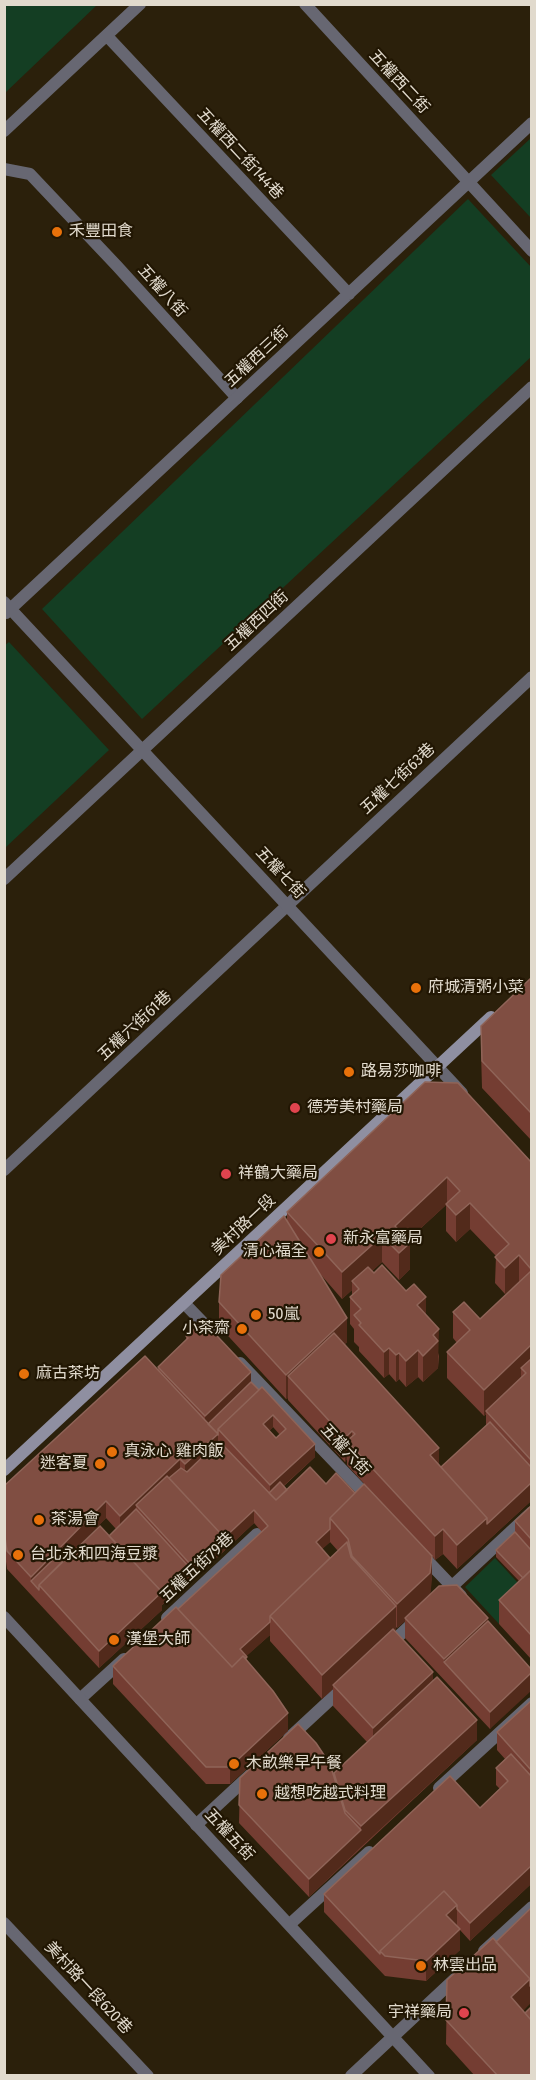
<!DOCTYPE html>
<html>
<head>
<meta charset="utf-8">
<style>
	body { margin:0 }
	#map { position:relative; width:536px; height:2080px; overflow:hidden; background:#2b200b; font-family:"Fira Sans Condensed",sans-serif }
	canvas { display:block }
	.frame { position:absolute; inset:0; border:6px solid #e1dacd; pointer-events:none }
</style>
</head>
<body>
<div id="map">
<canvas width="536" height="2080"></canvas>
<div class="frame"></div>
</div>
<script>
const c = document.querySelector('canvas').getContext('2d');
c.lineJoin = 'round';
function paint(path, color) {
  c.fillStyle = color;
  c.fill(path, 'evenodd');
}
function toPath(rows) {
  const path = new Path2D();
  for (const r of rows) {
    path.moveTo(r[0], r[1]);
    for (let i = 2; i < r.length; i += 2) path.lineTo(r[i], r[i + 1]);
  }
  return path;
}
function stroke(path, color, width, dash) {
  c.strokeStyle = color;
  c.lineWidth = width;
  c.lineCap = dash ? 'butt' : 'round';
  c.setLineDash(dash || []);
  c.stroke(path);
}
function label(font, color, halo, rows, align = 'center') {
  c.font = font + ' "Fira Sans Condensed","Noto Sans TC",sans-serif';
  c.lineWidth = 4.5;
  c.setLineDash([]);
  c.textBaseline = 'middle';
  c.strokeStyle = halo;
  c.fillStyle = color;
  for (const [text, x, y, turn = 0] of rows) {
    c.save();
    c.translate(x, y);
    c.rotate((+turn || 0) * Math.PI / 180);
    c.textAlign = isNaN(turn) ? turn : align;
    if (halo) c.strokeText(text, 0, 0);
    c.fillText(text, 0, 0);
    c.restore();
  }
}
paint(toPath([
	[5,4,97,4,97,5,5,93],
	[531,138,531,218,491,175],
	[468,199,531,267,531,357,142,719,42,609],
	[9,642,109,750,5,848,4,646],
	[495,1558,530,1596,499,1624,465,1587]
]), '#143e23');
stroke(toPath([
	[4,169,30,174,117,266,237,398],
	[4,1170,532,677],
	[184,1303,212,1332],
	[240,1363,371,1500],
	[422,1555,461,1596],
	[447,1591,532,1512],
	[167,1618,257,1534],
	[388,1646,417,1619],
	[80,1699,124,1659],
	[289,1738,344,1687],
	[439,1788,532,1703],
	[196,1825,250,1775],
	[4,1923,148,2076],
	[290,1924,369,1852]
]), '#676772', 12);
stroke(toPath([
	[305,4,532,251],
	[107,36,349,294],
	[4,131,140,4],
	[4,602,462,1093],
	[6,613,532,123],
	[4,879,532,387],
	[4,1617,429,2076],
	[484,1951,532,1907],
	[351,2076,458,1976]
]), '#676772', 12);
stroke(toPath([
	[4,1470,491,1017]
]), '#8f8fa1', 12);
paint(toPath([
	[531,978,531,1140,482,1088,481,1052,481,1026],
	[425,1082,531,1162,531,1501,457,1569,443,1554,435,1560,432,1556,430,1594,488,1621,531,1669,490,1729,405,1638,405,1621,397,1628,396,1627,395,1631,433,1681,477,1740,309,1897,239,1823,240,1778,334,1778,334,1773,367,1742,333,1706,333,1689,322,1699,270,1641,270,1635,246,1656,247,1660,288,1731,230,1784,206,1784,113,1684,113,1666,178,1609,262,1532,254,1523,191,1582,189,1580,162,1605,162,1610,99,1668,7,1569,4,1547,4,1486,158,1370,158,1367,186,1340,186,1336,251,1382,315,1457,284,1486,287,1490,326,1484,355,1493,402,1525,347,1465,347,1459,345,1462,288,1400,288,1398,286,1399,219,1326,219,1302,287,1220,287,1212],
	[446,1205,446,1231,456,1242,470,1229,496,1256,495,1283,505,1294,519,1282,520,1282,480,1319,453,1312,453,1338,457,1343,447,1352,447,1378,484,1416,486,1414,486,1426,441,1467,345,1344,347,1342,321,1275,342,1299,352,1290,352,1295,350,1297,350,1324,354,1329,354,1342,359,1347,359,1351,384,1378,389,1374,396,1382,399,1379,406,1387,418,1377,423,1382,438,1368,439,1356,426,1315,372,1271,382,1262,399,1280,410,1269,408,1240],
	[273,1427,280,1435,276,1438,269,1431],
	[106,1518,116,1529,109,1536,68,1556],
	[330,1542,338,1551,330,1558,322,1549],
	[531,1506,531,1659,499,1624,499,1600,519,1581,496,1557,496,1550,515,1532,515,1521],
	[531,1701,531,1884,470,1941,460,1930,460,1950,426,1981,385,1976,324,1912,324,1894,480,1808,500,1789,496,1785,496,1768,505,1759,497,1750,497,1732],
	[531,1908,531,2005,530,2003,523,2011,531,2076,475,2076,446,2044,447,1980,496,1942]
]), '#743d32');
paint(toPath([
	[447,1177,447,1204,396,1251,395,1226],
	[470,1203,470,1229,456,1242,456,1215],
	[382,1236,382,1262,356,1286,352,1281,352,1290,342,1299,342,1272],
	[410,1243,410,1269,399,1280,399,1253],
	[519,1255,519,1282,505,1294,505,1268],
	[426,1297,426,1323,417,1305],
	[347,1318,347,1342,299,1388,288,1376,288,1398,286,1399,286,1375],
	[439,1329,438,1368,423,1382,423,1356,433,1335],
	[531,1345,531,1371,526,1373,521,1368,521,1381,486,1411,486,1414,484,1416,484,1390],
	[389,1348,389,1374,384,1378,384,1352],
	[418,1350,418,1377,406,1387,406,1361],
	[399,1353,399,1379,396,1382,396,1355],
	[251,1372,251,1389,205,1427,205,1416],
	[273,1415,273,1427,263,1437,263,1424],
	[352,1431,352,1445,347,1441,347,1459,345,1462,345,1438],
	[218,1434,218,1451,185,1482,185,1464],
	[315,1444,315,1457,270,1498,270,1485],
	[439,1448,439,1471,430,1455],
	[180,1459,180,1477,136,1505,136,1519,120,1533,120,1516],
	[531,1483,531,1501,457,1569,457,1545,487,1518],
	[106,1501,106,1518,37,1588,31,1581,31,1594,31,1577],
	[254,1510,254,1523,222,1553,222,1540],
	[330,1529,330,1542,316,1555,316,1542],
	[443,1529,443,1554,435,1560,435,1536],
	[222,1535,222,1553,191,1582,191,1565],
	[432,1556,432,1580,430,1597,405,1618,405,1621,397,1628,397,1604],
	[189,1567,189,1580,162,1605,162,1610,99,1668,99,1651],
	[396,1606,396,1630,335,1687,333,1685,333,1689,322,1699,322,1675],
	[488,1618,488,1639,444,1662,444,1680,444,1659],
	[270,1622,270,1635,240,1662,240,1649],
	[433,1672,433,1693,373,1749,373,1728],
	[531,1673,531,1691,490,1729,490,1712],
	[288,1713,288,1731,230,1784,230,1767],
	[477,1720,477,1740,361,1847,361,1826],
	[361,1830,361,1847,309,1897,309,1879],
	[531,1866,531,1884,470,1941,470,1923],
	[457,1905,457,1926,446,1915],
	[460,1929,460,1950,426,1981,426,1961],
	[530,1979,530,2004,511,2022,511,1997]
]), '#522a1b');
const building = toPath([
	[531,978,531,1113,482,1061,481,1026,531,978],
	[425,1082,458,1083,531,1162,531,1269,519,1255,505,1268,495,1257,509,1244,470,1203,456,1215,446,1204,460,1191,447,1177,395,1226,410,1243,399,1253,382,1236,342,1272,287,1212,425,1082],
	[284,1216,347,1318,286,1375,219,1302,221,1275,284,1216],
	[382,1265,406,1291,414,1284,426,1297,417,1305,439,1329,433,1335,438,1341,423,1356,418,1350,406,1361,399,1353,396,1355,389,1348,384,1352,359,1325,361,1323,354,1315,361,1309,350,1297,359,1289,352,1281,368,1267,374,1273,382,1265],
	[531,1271,531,1345,484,1390,447,1352,470,1330,453,1312,464,1302,480,1319,531,1271],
	[203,1321,251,1372,205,1416,158,1367,188,1338,186,1336,203,1321],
	[334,1333,439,1448,430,1455,487,1518,457,1545,443,1529,435,1536,347,1441,355,1434,352,1431,345,1438,288,1376,334,1333],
	[145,1356,218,1434,185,1464,180,1459,120,1516,106,1501,31,1577,7,1551,4,1530,4,1486,145,1356],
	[531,1359,531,1460,486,1411,526,1373,521,1368,531,1359],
	[251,1382,259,1390,218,1429,218,1435,218,1434,208,1424,251,1382],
	[262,1387,315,1444,270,1485,218,1429,262,1387],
	[273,1415,286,1429,276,1438,263,1424,273,1415],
	[490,1422,531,1467,531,1483,487,1524,487,1518,441,1467,490,1422],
	[219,1441,276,1500,310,1467,326,1484,336,1473,355,1493,330,1518,330,1529,316,1542,330,1558,270,1616,270,1622,240,1649,247,1657,246,1658,243,1656,232,1667,178,1609,268,1526,254,1510,222,1540,222,1535,169,1478,181,1468,187,1472,219,1441],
	[167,1476,222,1535,191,1565,136,1505,167,1476],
	[280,1482,287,1490,276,1500,269,1493,280,1482],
	[364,1484,432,1556,430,1573,397,1604,352,1556,348,1539,330,1518,364,1484],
	[531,1506,531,1539,515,1521,531,1506],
	[136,1509,189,1567,161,1593,162,1592,109,1536,136,1509],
	[100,1526,162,1592,99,1651,39,1585,100,1526],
	[515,1532,531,1550,531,1570,523,1578,496,1550,515,1532],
	[347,1542,351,1557,396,1606,322,1675,270,1616,347,1542],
	[63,1550,68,1556,39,1585,39,1590,31,1581,63,1550],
	[531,1570,531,1635,499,1600,531,1570],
	[457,1585,488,1618,444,1659,405,1618,439,1586,457,1585],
	[176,1607,232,1667,243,1656,273,1691,288,1713,230,1767,206,1767,113,1666,176,1607],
	[488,1621,531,1669,531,1673,490,1712,444,1662,488,1621],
	[393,1629,433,1672,373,1728,333,1685,393,1629],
	[437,1677,477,1720,361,1826,345,1810,334,1773,437,1677],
	[531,1701,531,1770,497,1732,531,1701],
	[298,1724,316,1743,330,1764,345,1813,361,1830,309,1879,239,1805,240,1778,298,1724],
	[511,1754,531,1776,531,1866,470,1923,457,1909,457,1905,444,1891,380,1951,380,1954,324,1894,450,1776,480,1808,508,1781,496,1768,511,1754],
	[444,1891,457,1905,446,1915,460,1929,426,1961,385,1956,380,1951,444,1891],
	[531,1908,531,1987,530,1986,530,1979,496,1942,531,1908],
	[493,1938,530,1979,511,1997,531,2020,531,2076,498,2076,446,2020,447,1980,493,1938],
	[531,2007,531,2020,525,2013,531,2007]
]);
paint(building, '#804e42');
stroke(building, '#8f6458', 1.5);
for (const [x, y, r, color] of [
	[57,232,6,"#e8710a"],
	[416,988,6,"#e8710a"],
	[349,1072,6,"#e8710a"],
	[295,1108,6,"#e0444e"],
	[226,1174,6,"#e0444e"],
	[331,1239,6,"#e0444e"],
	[319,1252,6,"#e8710a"],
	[256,1315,6,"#e8710a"],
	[242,1329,6,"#e8710a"],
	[24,1374,6,"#e8710a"],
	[112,1452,6,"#e8710a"],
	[100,1464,6,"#e8710a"],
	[39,1520,6,"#e8710a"],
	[18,1555,6,"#e8710a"],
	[114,1640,6,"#e8710a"],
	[234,1764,6,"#e8710a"],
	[262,1794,6,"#e8710a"],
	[421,1966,6,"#e8710a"],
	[464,2013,6,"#e0444e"]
]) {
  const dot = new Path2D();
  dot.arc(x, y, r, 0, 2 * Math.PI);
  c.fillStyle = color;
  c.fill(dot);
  stroke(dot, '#211603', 2);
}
label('16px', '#e1dacd', '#211603', [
	["五權西二街",399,82,47],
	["五權西二街144巷",240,154,47],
	["五權八街",162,291,48],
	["五權西三街",257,357,-43],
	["五權西四街",257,621,-43],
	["五權七街63巷",398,779,-43],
	["五權七街",280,873,47],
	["五權六街61巷",135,1026,-43],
	["美村路一段",244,1225,-43],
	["五權六街",345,1450,47],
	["五權五街79巷",197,1568,-43],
	["五權五街",229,1835,47],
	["美村路一段620巷",88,1988,47]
]);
label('16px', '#e1dacd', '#211603', [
	["禾豐田食",69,232],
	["府城清粥小菜",428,988],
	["路易莎咖啡",361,1072],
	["德芳美村藥局",307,1108],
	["祥鶴大藥局",238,1174],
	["新永富藥局",343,1239],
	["清心福全",307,1252,"right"],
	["50嵐",268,1315],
	["小茶齋",230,1329,"right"],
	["麻古茶坊",36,1374],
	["真泳心 雞肉飯",124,1452],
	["迷客夏",88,1464,"right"],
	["茶湯會",51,1520],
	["台北永和四海豆漿",30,1555],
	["漢堡大師",126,1640],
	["木畝樂早午餐",246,1764],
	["越想吃越式料理",274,1794],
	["林雲出品",433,1966],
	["宇祥藥局",452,2013,"right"]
], 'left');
</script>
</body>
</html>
